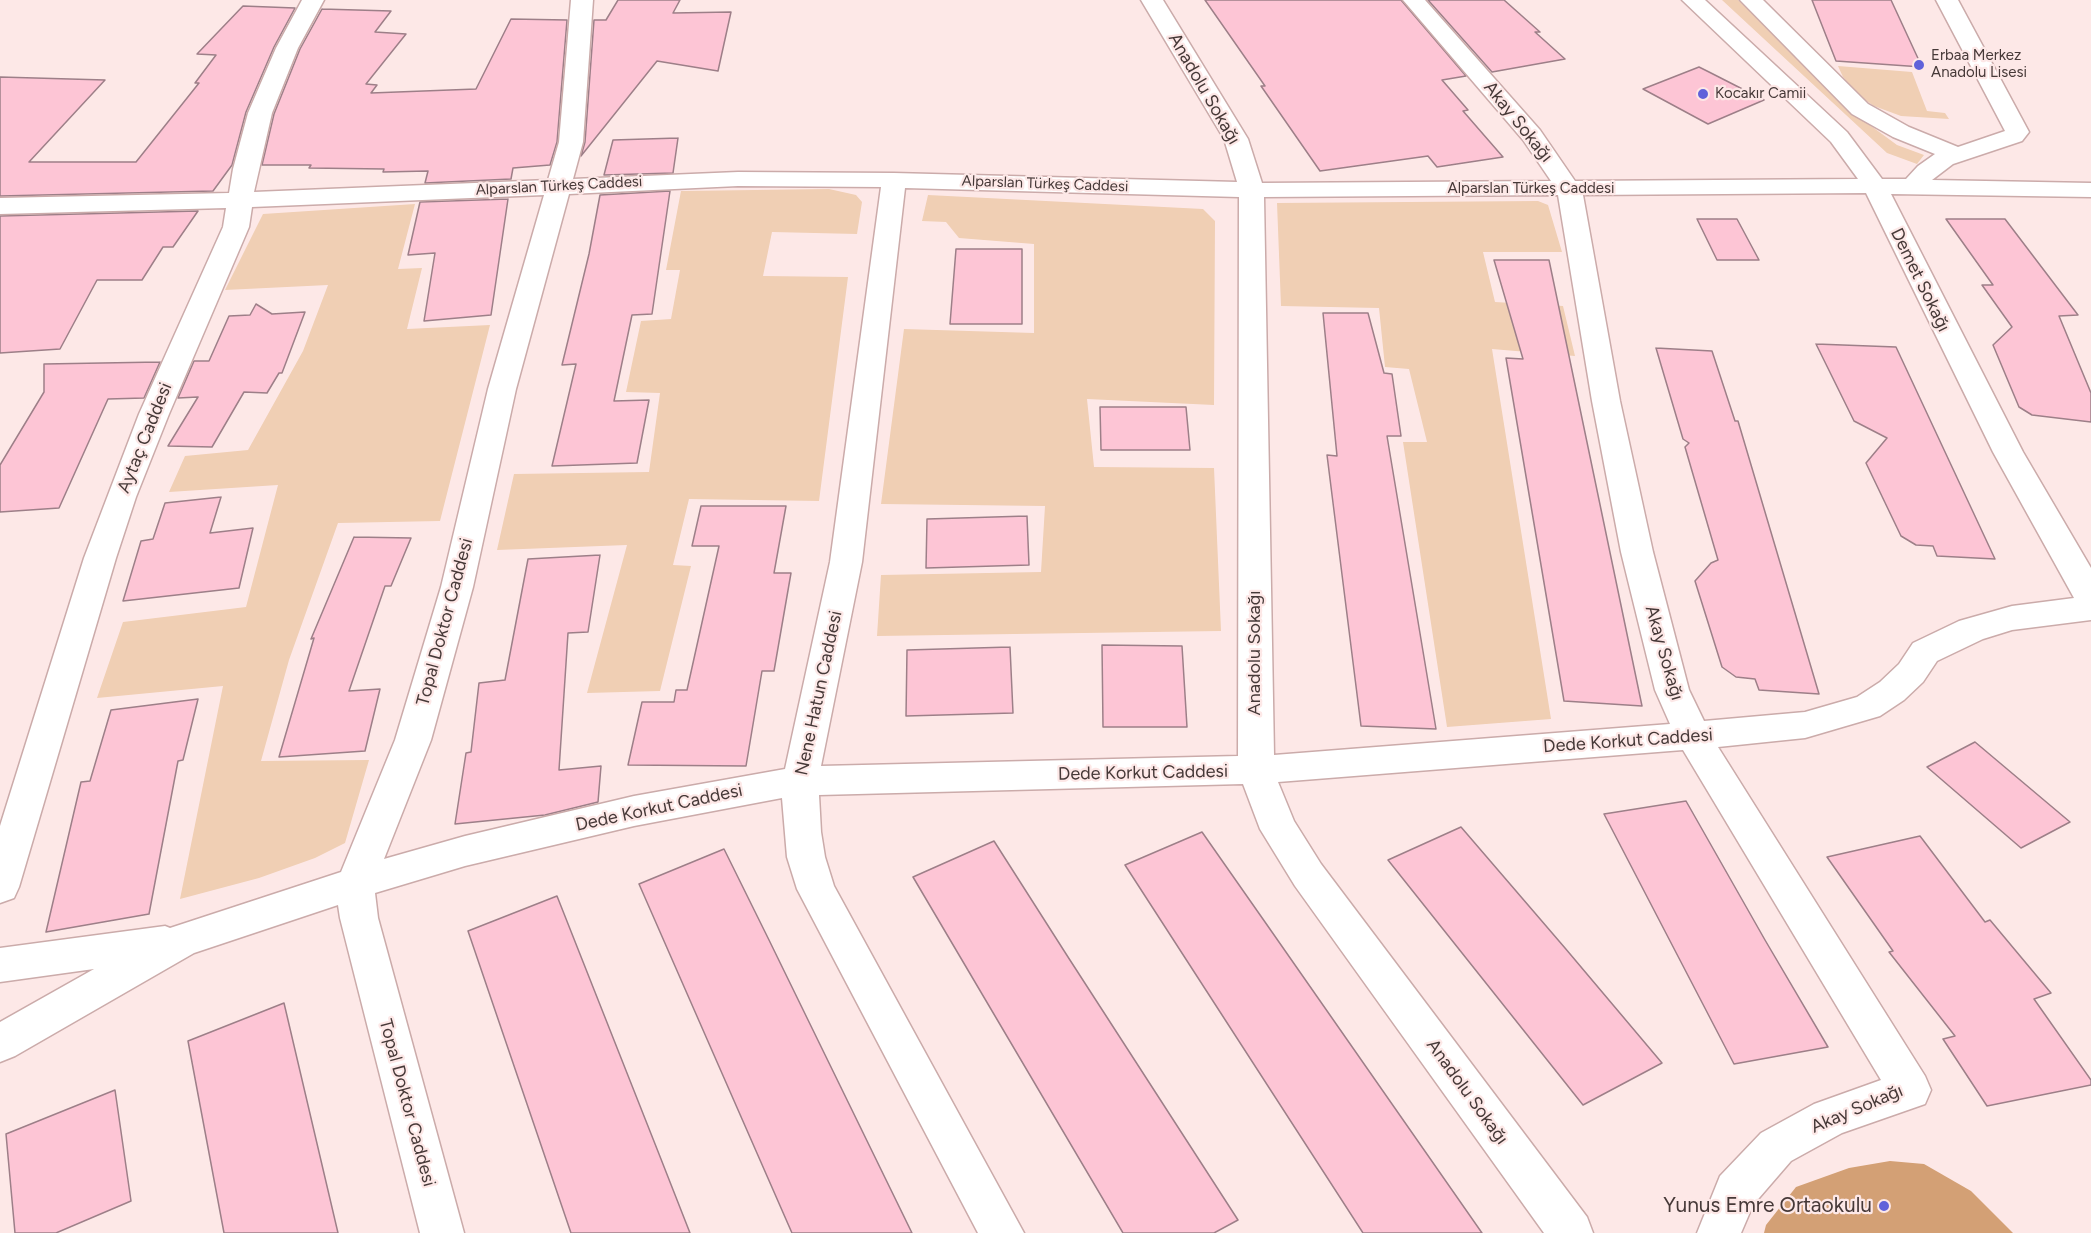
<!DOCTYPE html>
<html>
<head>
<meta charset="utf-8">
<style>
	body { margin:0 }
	canvas { display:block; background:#fde8e7 }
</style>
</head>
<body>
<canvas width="2091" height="1233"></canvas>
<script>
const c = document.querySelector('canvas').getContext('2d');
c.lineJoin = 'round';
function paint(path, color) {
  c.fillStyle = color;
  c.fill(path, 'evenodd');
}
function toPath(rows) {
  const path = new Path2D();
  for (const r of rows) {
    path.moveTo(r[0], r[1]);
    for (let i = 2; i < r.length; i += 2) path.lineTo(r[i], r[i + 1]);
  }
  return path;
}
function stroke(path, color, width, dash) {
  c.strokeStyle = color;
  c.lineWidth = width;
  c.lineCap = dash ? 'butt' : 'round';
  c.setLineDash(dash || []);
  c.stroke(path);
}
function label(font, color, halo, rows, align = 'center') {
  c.font = font + ' Figtree,sans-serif';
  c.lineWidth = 4.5;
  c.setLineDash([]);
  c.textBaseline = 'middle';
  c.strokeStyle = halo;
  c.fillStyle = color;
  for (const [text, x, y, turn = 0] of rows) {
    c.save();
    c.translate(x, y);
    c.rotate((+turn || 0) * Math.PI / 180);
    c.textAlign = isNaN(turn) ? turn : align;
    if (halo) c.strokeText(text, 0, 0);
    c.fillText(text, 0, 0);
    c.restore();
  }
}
paint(toPath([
	[1722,0,1738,0,1867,123,1897,145,1924,155,1917,164,1887,153],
	[1838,66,1912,72,1927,111,1945,113,1949,119,1901,116,1874,106,1858,95,1843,77],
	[829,189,856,195,862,202,857,234,772,232,763,276,848,277,819,501,689,499,673,565,691,566,660,691,587,693,627,545,497,550,514,474,649,472,660,393,626,392,641,321,671,319,680,270,666,270,681,191],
	[928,195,1203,209,1215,221,1214,405,1087,399,1094,467,1214,468,1221,631,877,636,881,575,1041,572,1045,506,881,504,904,329,1034,333,1034,244,959,238,946,222,922,221],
	[1538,201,1548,205,1562,252,1483,252,1495,302,1563,306,1575,356,1492,349,1551,719,1447,727,1403,442,1427,442,1409,369,1385,367,1379,308,1281,306,1277,203],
	[415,204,398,269,422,268,407,329,490,325,440,521,338,523,289,660,261,761,369,760,345,843,315,858,259,878,180,899,223,686,97,698,123,622,246,607,278,485,169,492,185,456,248,450,303,351,328,285,225,290,263,214]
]), '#f0cfb4');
paint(toPath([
	[1890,1161,1924,1164,1971,1191,2013,1233,1764,1233,1766,1225,1796,1187,1849,1168]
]), '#d3a075');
const building = toPath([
	[618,0,680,0,673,13,731,12,718,71,657,61,581,156,585,142,594,20,606,20,618,0],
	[1205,0,1401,0,1466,76,1442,80,1468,110,1463,111,1503,157,1437,167,1428,156,1320,171,1261,86,1265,86,1205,0],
	[1428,0,1504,0,1540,32,1535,32,1565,59,1492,72,1428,0],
	[1812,0,1891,0,1922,67,1836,61,1812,0],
	[243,6,295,8,274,47,246,112,232,165,213,191,0,196,0,77,105,80,29,162,136,162,199,83,195,83,216,55,197,54,243,6],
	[322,9,391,11,375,32,406,34,366,84,377,85,371,93,476,89,511,19,567,20,557,142,550,165,513,168,511,179,425,183,428,171,383,172,384,169,309,168,311,165,262,165,274,114,300,49,322,9],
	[1699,67,1709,72,1764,100,1708,124,1643,89,1699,67],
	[678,138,673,173,604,175,613,140,678,138],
	[670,191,652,314,632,315,614,401,649,400,637,463,552,466,576,364,562,365,589,254,600,195,670,191],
	[508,199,491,315,424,321,435,253,408,255,420,202,508,199],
	[198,211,173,247,163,247,142,280,97,280,60,349,0,353,0,216,198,211],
	[1697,219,1737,219,1759,260,1717,260,1697,219],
	[1946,219,2005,219,2078,315,2059,316,2091,393,2091,422,2032,415,2019,407,1993,345,2012,327,1982,285,1993,285,1946,219],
	[956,249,1022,249,1022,324,950,324,956,249],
	[1494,260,1549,260,1642,706,1564,701,1506,358,1523,359,1494,260],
	[256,304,272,314,305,312,282,373,279,373,267,393,244,392,212,447,168,446,198,397,178,398,194,361,209,361,229,316,250,315,256,304],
	[1323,313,1368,313,1384,373,1392,374,1401,436,1387,436,1436,729,1361,726,1327,455,1337,456,1323,313],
	[1816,344,1896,347,1995,559,1937,556,1933,546,1916,545,1901,536,1866,463,1887,438,1854,421,1816,344],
	[1656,348,1712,351,1735,421,1738,421,1819,694,1759,690,1755,679,1736,677,1722,667,1695,581,1711,563,1718,560,1685,447,1689,443,1683,439,1656,348],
	[160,362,144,398,108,399,59,508,0,512,0,465,44,392,44,364,160,362],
	[1100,407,1186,407,1190,450,1101,450,1100,407],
	[221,497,210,533,253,528,239,588,123,601,141,541,153,539,165,503,221,497],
	[701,506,786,506,774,573,791,573,774,671,762,671,746,766,628,765,642,702,674,702,676,690,687,690,719,546,692,546,701,506],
	[1027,516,1029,565,926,568,927,519,1027,516],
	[354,537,411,538,391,586,385,586,349,691,380,689,365,751,279,757,314,638,311,639,354,537],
	[600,555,588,632,568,633,559,770,601,766,598,802,545,815,455,824,466,753,471,752,479,683,505,680,528,559,600,555],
	[1102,645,1182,646,1187,727,1103,727,1102,645],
	[1010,647,1013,713,906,716,907,650,1010,647],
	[198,699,183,760,178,761,149,914,46,932,81,782,90,781,111,710,198,699],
	[1975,742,2070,822,2021,848,1927,767,1975,742],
	[1686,801,1765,940,1828,1047,1734,1064,1604,814,1686,801],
	[1461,827,1565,948,1662,1063,1583,1105,1388,860,1461,827],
	[1202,832,1265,922,1482,1233,1363,1233,1125,865,1202,832],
	[1920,836,1985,922,1990,920,2051,993,2034,999,2091,1080,2091,1085,1987,1106,1943,1039,1955,1036,1889,952,1893,951,1827,857,1920,836],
	[994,841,1068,957,1238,1220,1214,1233,1123,1233,913,877,994,841],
	[724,849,769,940,912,1233,792,1233,639,884,724,849],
	[557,896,659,1154,690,1233,571,1233,468,931,557,896],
	[284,1003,338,1233,224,1233,188,1041,284,1003],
	[115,1090,131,1201,56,1233,15,1233,6,1134,115,1090]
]);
paint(building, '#fdc5d5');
stroke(building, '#9d7f88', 1.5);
const minor = toPath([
	[302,0,324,0,298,48,272,113,254,192,548,180,559,142,571,0,593,0,583,142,573,179,738,172,894,173,1237,182,1224,139,1141,0,1163,0,1248,139,1262,183,1551,181,1523,140,1403,0,1425,0,1540,130,1575,181,1858,179,1831,142,1682,0,1705,0,1847,132,1882,179,1906,179,1918,166,1935,154,1893,137,1852,114,1740,0,1763,0,1868,104,1909,127,1958,147,2005,131,1936,0,1958,0,2029,132,2022,141,1953,164,1932,180,2091,183,2091,197,1891,194,2023,452,2091,568,2091,620,2012,630,1983,639,1937,661,1923,682,1904,700,1880,716,1805,738,1718,747,1925,1076,1931,1090,1925,1104,1842,1133,1791,1161,1753,1205,1741,1233,1697,1233,1720,1176,1761,1133,1814,1104,1881,1080,1683,750,1278,782,1294,821,1321,864,1587,1217,1593,1233,1544,1233,1295,886,1260,829,1243,784,819,795,821,832,825,857,834,886,1024,1233,978,1233,797,889,787,857,782,798,634,826,465,866,375,893,378,918,464,1233,420,1233,340,918,338,905,194,953,15,1056,0,1062,0,1022,94,969,0,982,0,948,165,926,170,928,341,872,395,740,441,587,488,389,544,195,252,207,249,227,169,414,136,497,116,558,19,887,14,898,0,903,0,826,84,558,139,414,223,227,226,208,0,214,0,198,229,193,233,169,248,113,276,48,302,0],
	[738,186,881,187,830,562,785,769,634,796,465,836,384,859,431,740,473,587,516,389,569,194,738,186],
	[905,188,1239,197,1238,756,821,766,862,562,905,188],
	[1866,193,1993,452,2074,598,2012,606,1959,621,1913,643,1899,664,1880,682,1857,697,1805,712,1704,721,1689,690,1653,552,1620,401,1583,195,1866,193],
	[1558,195,1592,401,1621,552,1655,690,1670,724,1274,755,1264,197,1558,195]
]);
stroke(minor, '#cbabaa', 3);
paint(minor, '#fff');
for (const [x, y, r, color] of [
	[1919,65,6,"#6062da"],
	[1703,94,6,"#6062da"],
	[1884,1206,6,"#6062da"]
]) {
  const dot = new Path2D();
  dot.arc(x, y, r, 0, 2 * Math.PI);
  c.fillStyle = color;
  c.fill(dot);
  stroke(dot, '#fde8e7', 2);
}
label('15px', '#463938', '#fde8e7', [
	["Erbaa Merkez",1931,56],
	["Anadolu Lisesi",1931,73],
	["Kocakır Camii",1715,94]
], 'left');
label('15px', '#463938', '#fde8e7', [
	["Alparslan Türkeş Caddesi",1045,184,2],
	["Alparslan Türkeş Caddesi",559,186,-3],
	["Alparslan Türkeş Caddesi",1531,189]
]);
label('18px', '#463938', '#fde8e7', [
	["Anadolu Sokağı",1204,89,60],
	["Akay Sokağı",1518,122,51],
	["Demet Sokağı",1920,280,64],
	["Aytaç Caddesi",145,438,-68],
	["Topal Doktor Caddesi",445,622,-75],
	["Anadolu Sokağı",1255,653,-90],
	["Akay Sokağı",1664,653,74],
	["Nene Hatun Caddesi",819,693,-78],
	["Dede Korkut Caddesi",1628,741,-4],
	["Dede Korkut Caddesi",1143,773,-1],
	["Dede Korkut Caddesi",659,808,-12],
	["Anadolu Sokağı",1467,1092,54],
	["Topal Doktor Caddesi",407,1103,75],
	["Akay Sokağı",1857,1109,-23]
]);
label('21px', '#463938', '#fde8e7', [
	["Yunus Emre Ortaokulu",1872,1206]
], 'right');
</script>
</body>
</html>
